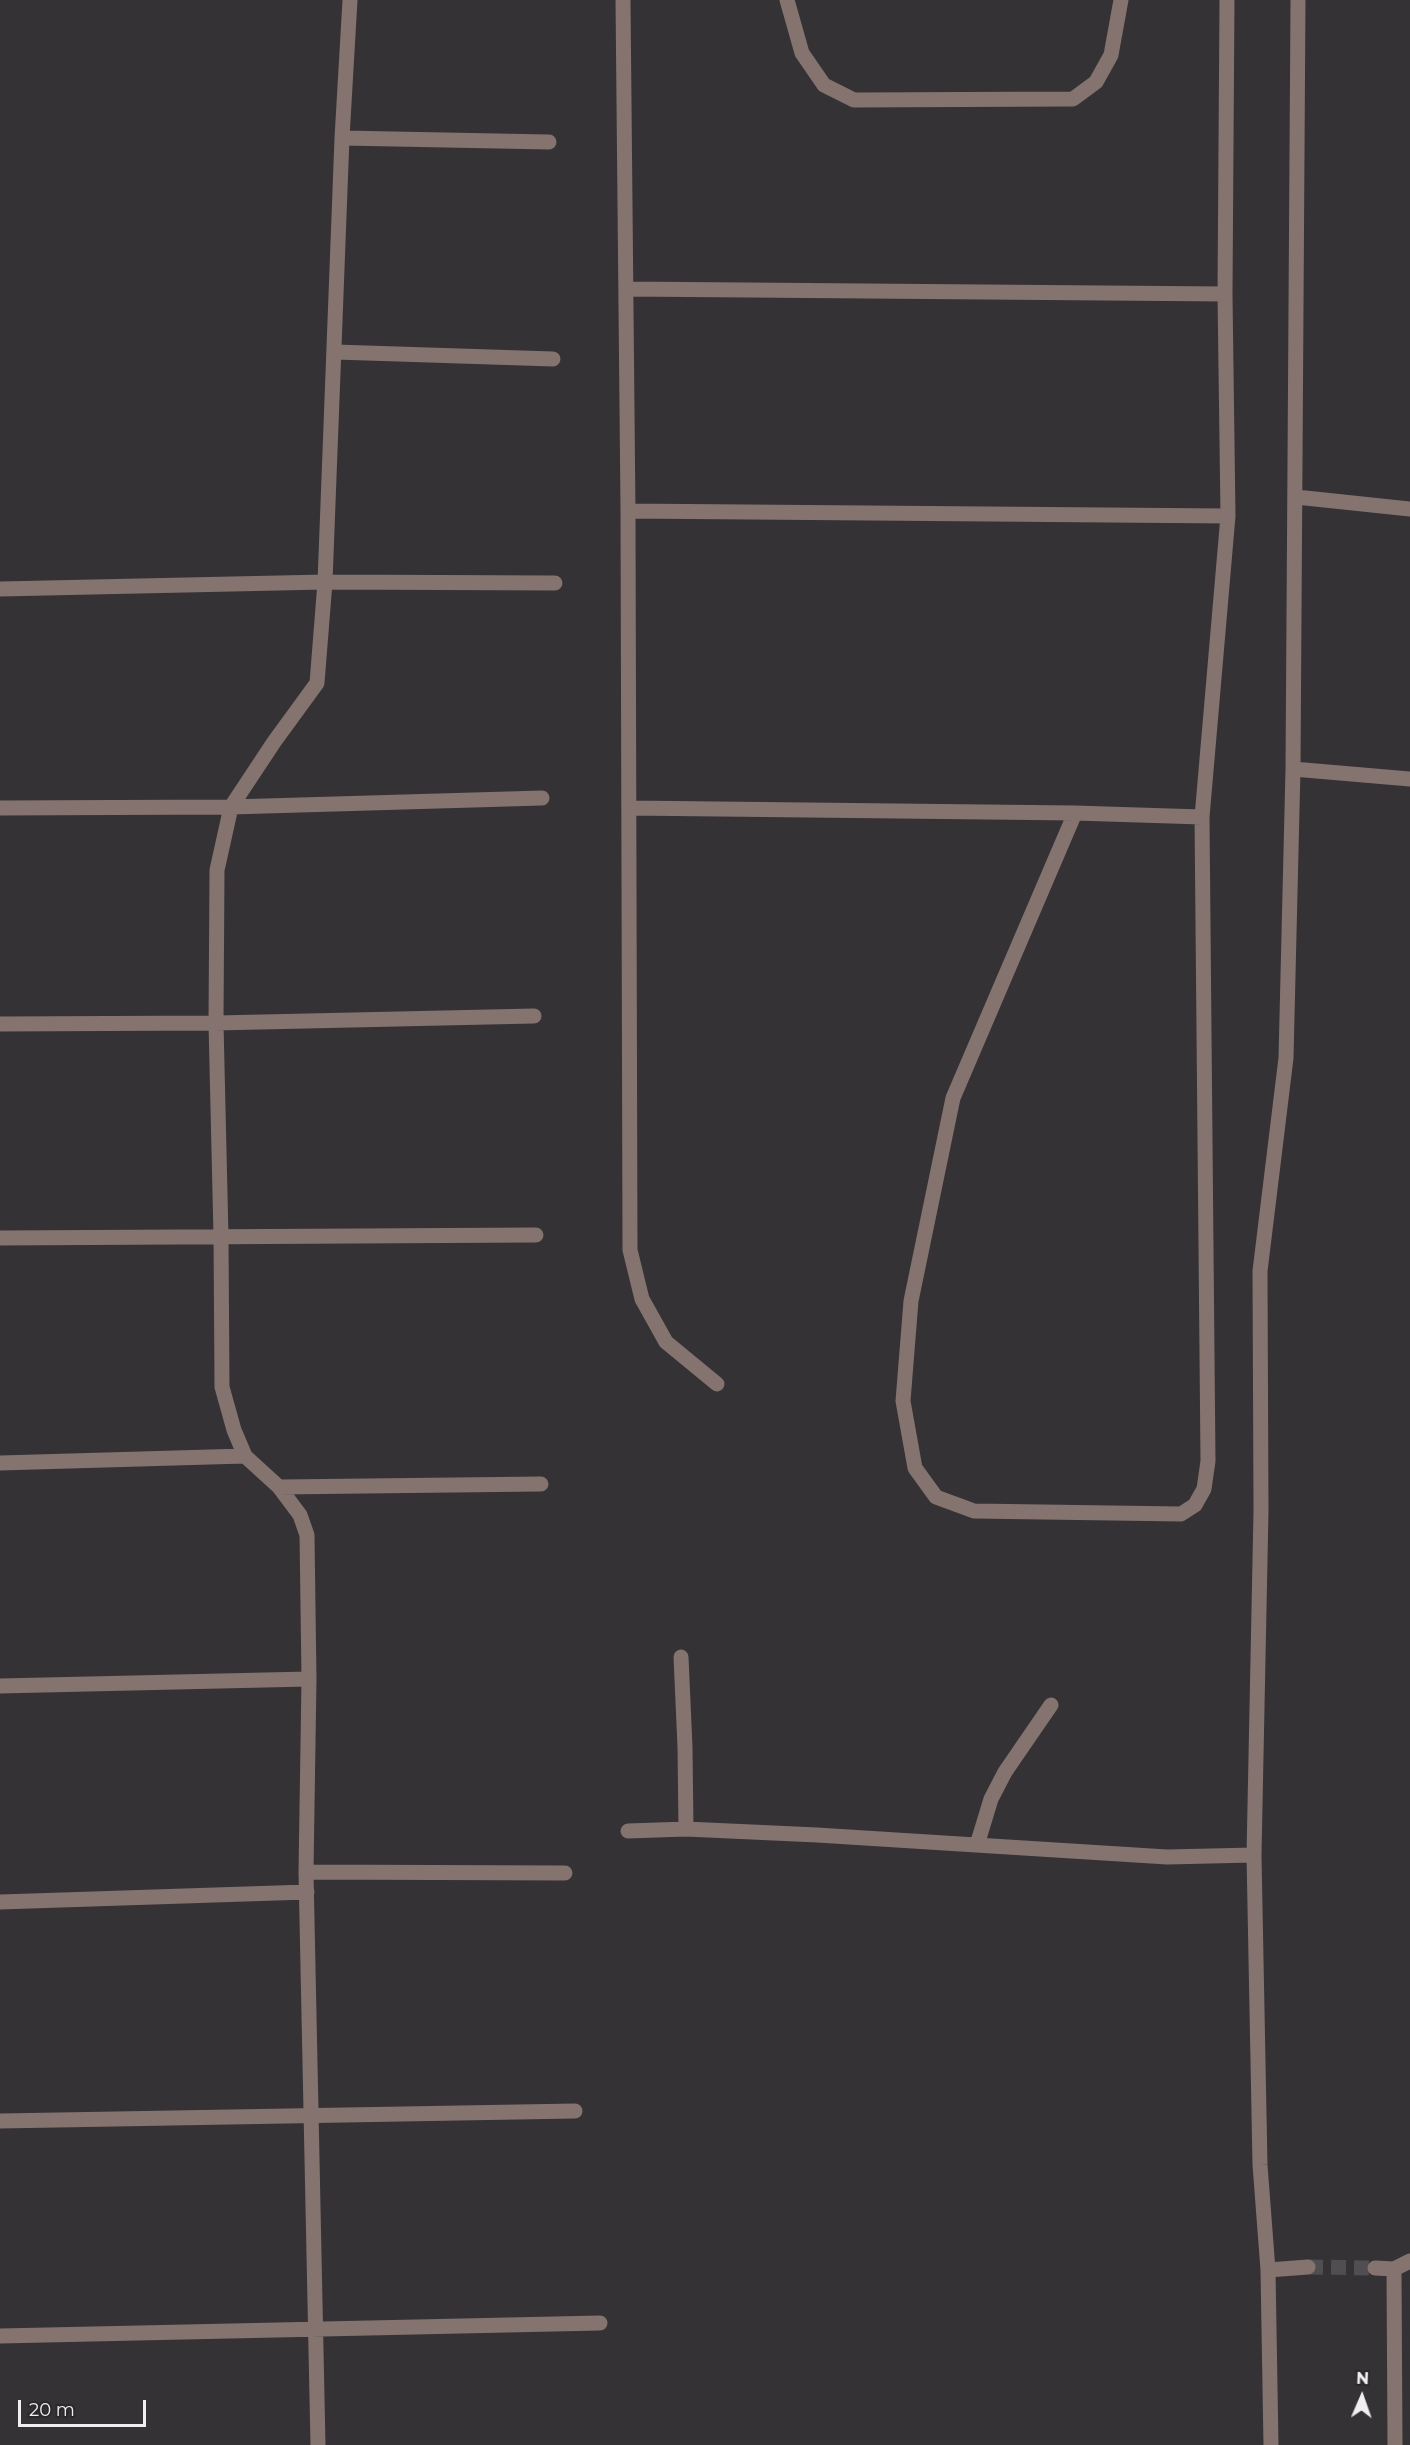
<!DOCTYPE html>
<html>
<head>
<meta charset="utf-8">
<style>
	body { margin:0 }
	#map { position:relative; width:1410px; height:2445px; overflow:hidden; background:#343234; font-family:Montserrat,sans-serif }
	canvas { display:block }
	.north { position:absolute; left:1332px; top:2367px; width:60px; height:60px; -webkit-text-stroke:4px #2a282a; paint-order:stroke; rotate:2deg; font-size:16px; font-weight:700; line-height:24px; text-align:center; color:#f0eff0 }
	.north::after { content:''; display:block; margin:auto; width:21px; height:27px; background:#f0eff0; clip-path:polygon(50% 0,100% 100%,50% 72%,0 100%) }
	.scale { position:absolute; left:18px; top:2400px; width:128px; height:27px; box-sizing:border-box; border:3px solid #f0eff0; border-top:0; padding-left:8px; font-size:18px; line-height:21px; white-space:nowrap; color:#f0eff0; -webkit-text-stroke:4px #2a282a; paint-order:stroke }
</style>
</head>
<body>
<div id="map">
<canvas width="1410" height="2445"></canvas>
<div class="north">N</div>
<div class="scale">20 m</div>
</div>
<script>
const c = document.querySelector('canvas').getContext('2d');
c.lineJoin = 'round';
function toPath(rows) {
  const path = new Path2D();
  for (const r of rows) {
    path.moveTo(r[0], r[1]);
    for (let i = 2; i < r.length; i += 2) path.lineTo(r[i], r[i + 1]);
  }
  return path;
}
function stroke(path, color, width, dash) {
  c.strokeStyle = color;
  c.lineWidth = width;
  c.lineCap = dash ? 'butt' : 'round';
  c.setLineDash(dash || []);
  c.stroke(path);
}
stroke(toPath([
	[1308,2267,1375,2268]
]), '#504e50', 15, [15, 8]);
stroke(toPath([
	[623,0,628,511,630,1250,642,1299,666,1342,717,1384],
	[787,0,802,53,824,85,854,100,1073,99,1096,82,1111,55,1121,0],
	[342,138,549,142],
	[627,289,1225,294],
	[335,352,553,359],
	[1296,497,1410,509],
	[628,511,1228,516],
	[0,589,325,582,555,583],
	[1293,769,1410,779],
	[0,808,231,807,542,798],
	[629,808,1075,813,1202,817],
	[1075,813,953,1098,911,1301,903,1401,915,1468,936,1497,974,1511,1181,1514,1195,1505,1204,1489,1208,1461,1202,817,1228,516,1225,294,1227,0],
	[0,1024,216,1023,534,1016],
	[0,1238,536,1235],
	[0,1463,245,1456],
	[279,1487,541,1484],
	[681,1657,685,1747,686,1829],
	[0,1686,309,1679],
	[628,1831,686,1829,817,1835,1167,1857,1254,1855],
	[977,1845,991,1799,1005,1772,1051,1705],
	[306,1872,565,1873],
	[0,1902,307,1892],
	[0,2121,575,2111],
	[1375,2268,1394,2269,1410,2261],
	[1394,2269,1395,2445],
	[1268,2270,1308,2267],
	[0,2336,600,2323],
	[318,2445,306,1872,309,1679,307,1535,300,1515,279,1487,245,1456,234,1430,222,1387,221,1236,216,1023,217,870,231,807,274,742,317,683,325,582,342,138,350,0],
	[1271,2445,1268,2270,1260,2165,1254,1855,1261,1511,1260,1271,1286,1058,1293,769,1298,0]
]), '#84736f', 15);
</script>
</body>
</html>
